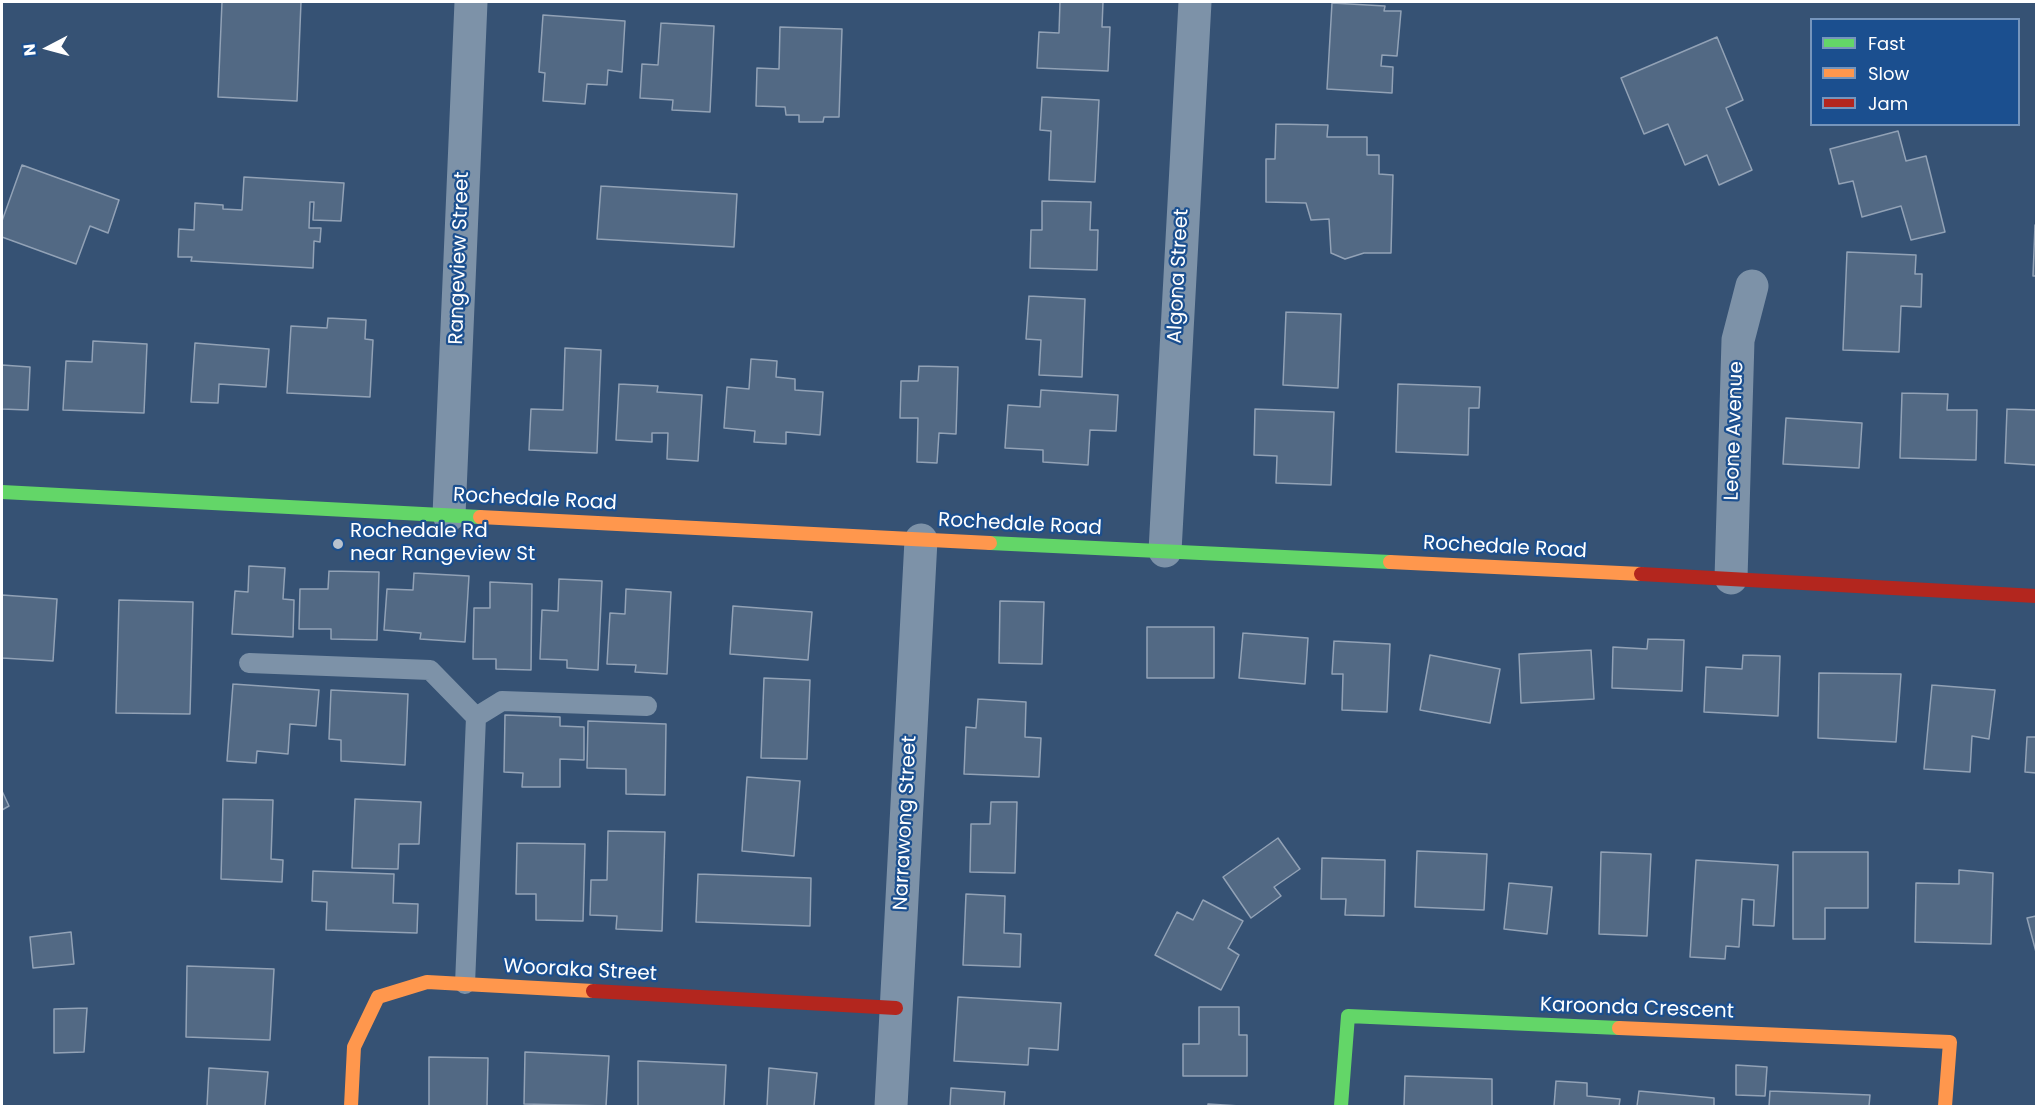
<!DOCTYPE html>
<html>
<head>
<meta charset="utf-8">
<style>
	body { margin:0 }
	#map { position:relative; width:2038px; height:1108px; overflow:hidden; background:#365274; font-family:Poppins,sans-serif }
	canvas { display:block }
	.frame { position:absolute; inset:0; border:3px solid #fff; pointer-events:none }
	.legend { position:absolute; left:1810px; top:18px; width:210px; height:108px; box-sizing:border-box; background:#1b4f8f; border:2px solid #7695bc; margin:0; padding:8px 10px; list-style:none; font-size:18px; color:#fff }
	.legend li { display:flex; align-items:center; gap:12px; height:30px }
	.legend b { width:30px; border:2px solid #7695bc }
	.north { position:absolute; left:18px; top:18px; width:60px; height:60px; -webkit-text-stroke:4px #1b4f8f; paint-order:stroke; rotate:264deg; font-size:16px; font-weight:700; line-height:24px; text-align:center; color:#fff }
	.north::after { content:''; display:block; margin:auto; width:21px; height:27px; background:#fff; clip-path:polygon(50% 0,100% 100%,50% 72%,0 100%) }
</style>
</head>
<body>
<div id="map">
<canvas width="2038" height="1108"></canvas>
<div class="frame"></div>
<ul class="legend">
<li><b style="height:8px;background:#63d668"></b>Fast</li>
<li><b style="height:8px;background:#ff974d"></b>Slow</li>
<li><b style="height:8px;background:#b3261e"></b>Jam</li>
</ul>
<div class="north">N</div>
</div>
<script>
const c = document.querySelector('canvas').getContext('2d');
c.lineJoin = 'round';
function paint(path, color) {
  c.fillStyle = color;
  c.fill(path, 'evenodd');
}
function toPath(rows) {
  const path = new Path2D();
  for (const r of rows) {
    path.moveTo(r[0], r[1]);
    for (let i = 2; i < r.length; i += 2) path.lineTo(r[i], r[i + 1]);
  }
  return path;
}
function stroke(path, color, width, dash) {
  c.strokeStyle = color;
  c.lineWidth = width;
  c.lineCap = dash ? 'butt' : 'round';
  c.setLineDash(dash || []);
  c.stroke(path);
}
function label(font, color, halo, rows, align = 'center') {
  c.font = font + ' Poppins,sans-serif';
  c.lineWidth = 4.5;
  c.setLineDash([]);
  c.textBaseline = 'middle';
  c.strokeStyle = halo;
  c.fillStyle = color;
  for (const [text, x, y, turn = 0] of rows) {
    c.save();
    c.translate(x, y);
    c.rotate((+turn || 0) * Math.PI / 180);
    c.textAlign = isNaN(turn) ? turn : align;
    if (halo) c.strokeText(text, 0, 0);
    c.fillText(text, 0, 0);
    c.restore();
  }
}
const building = toPath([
	[222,2,301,2,297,101,218,97,222,2],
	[1060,2,1103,2,1102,27,1110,27,1108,71,1037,68,1039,32,1059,33,1060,2],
	[1332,3,1385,6,1384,11,1401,11,1397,56,1382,55,1381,66,1393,67,1392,93,1327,89,1332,3],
	[543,15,625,21,622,72,608,70,607,85,587,84,585,104,543,101,545,73,539,72,543,15],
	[661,23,714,26,710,112,672,110,673,100,640,98,642,64,658,65,661,23],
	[780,27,842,29,839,117,824,117,823,122,799,122,799,115,786,115,785,107,756,106,757,68,779,69,780,27],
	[1717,37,1743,100,1726,108,1752,170,1719,185,1707,155,1685,165,1668,124,1644,134,1621,78,1717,37],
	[1042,97,1099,100,1095,182,1049,180,1051,131,1040,130,1042,97],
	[1276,124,1328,125,1327,137,1367,137,1367,155,1379,155,1379,174,1393,175,1391,253,1364,253,1345,259,1331,253,1329,219,1311,220,1306,203,1266,202,1266,159,1275,159,1276,124],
	[1898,131,1906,161,1926,156,1945,232,1911,240,1901,206,1862,217,1853,181,1839,184,1830,149,1898,131],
	[22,165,119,200,108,233,90,226,76,264,2,237,2,221,22,165],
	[244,177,344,183,341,221,313,220,314,202,310,202,309,228,321,228,320,242,314,241,313,268,191,261,192,257,178,257,179,229,194,230,195,203,223,205,223,209,242,210,244,177],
	[601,186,737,194,734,247,597,239,601,186],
	[1042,201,1091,202,1090,230,1098,230,1097,270,1030,268,1031,230,1042,230,1042,201],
	[2035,225,2036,225,2036,276,2033,276,2035,225],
	[1847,252,1916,255,1915,274,1922,274,1921,307,1901,306,1899,352,1843,350,1847,252],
	[1029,296,1085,299,1082,377,1039,375,1041,340,1026,339,1029,296],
	[1286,312,1341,314,1338,388,1283,385,1286,312],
	[328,318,366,320,365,339,373,340,370,397,287,393,291,326,327,328,328,318],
	[93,341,147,344,144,413,63,410,66,361,92,362,93,341],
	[195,343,269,349,266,387,219,384,218,403,191,402,195,343],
	[565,348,601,350,597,453,529,450,531,409,563,410,565,348],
	[751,359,777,361,776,377,795,379,795,390,823,392,820,435,786,432,786,444,754,442,755,431,724,428,727,387,749,389,751,359],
	[2,365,30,367,28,410,2,409,2,365],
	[919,366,958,367,956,434,939,433,937,463,917,462,918,418,900,418,901,381,918,381,919,366],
	[619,384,658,386,657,392,702,395,698,461,667,459,668,433,652,433,652,442,616,440,619,384],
	[1398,384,1480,387,1479,408,1469,408,1468,455,1396,452,1398,384],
	[1041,390,1118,395,1116,431,1090,430,1088,465,1043,462,1043,450,1005,448,1008,405,1040,407,1041,390],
	[1902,393,1948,394,1947,410,1977,410,1976,460,1900,458,1902,393],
	[1255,409,1334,412,1331,485,1276,483,1277,456,1254,455,1255,409],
	[2007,409,2036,410,2036,465,2005,463,2007,409],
	[1786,418,1862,423,1859,468,1783,464,1786,418],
	[249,566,285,568,283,599,294,600,293,637,232,634,235,591,248,592,249,566],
	[329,571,379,572,377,640,331,639,331,629,299,629,300,589,328,589,329,571],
	[414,573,469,576,465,642,420,639,421,633,384,630,387,589,413,590,414,573],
	[559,579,602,581,598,670,567,668,567,660,540,659,542,610,558,611,559,579],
	[490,582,532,584,531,670,496,669,496,659,473,659,474,608,490,608,490,582],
	[626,589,671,592,667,674,635,672,636,665,607,664,610,613,625,614,626,589],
	[2,595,57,599,53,661,2,658,2,595],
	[119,600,193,602,190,714,116,713,119,600],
	[1000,601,1044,602,1042,664,999,663,1000,601],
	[733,606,812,612,808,660,730,654,733,606],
	[1147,627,1214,627,1214,678,1147,678,1147,627],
	[1243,633,1308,638,1305,684,1239,678,1243,633],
	[1648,639,1684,640,1682,691,1612,688,1613,647,1647,649,1648,639],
	[1334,641,1390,644,1387,712,1342,710,1343,674,1332,674,1334,641],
	[1591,650,1594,699,1521,703,1519,654,1591,650],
	[1430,655,1500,669,1490,723,1420,710,1430,655],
	[1743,655,1780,656,1778,716,1704,712,1706,667,1742,669,1743,655],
	[1819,673,1901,674,1896,742,1818,738,1819,673],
	[764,678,810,680,807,759,761,758,764,678],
	[233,684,319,690,316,726,290,724,288,754,257,751,256,763,227,761,233,684],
	[1932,685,1995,690,1989,739,1972,736,1970,772,1924,769,1932,685],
	[331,690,408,694,405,765,341,761,341,740,329,739,331,690],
	[978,699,1026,702,1025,737,1041,738,1039,777,964,774,966,727,976,728,978,699],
	[505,715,560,717,560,726,584,727,584,760,560,759,560,787,522,787,523,773,504,772,505,715],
	[588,721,666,724,665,795,626,794,626,769,587,768,588,721],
	[2027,737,2036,737,2036,773,2025,772,2027,737],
	[747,777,800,781,794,856,742,851,747,777],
	[2,791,9,806,2,810,2,791],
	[223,799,273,800,271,859,283,860,282,882,221,879,223,799],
	[355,799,421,802,419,844,399,844,398,869,352,868,355,799],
	[991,802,1017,802,1015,873,970,872,971,824,990,824,991,802],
	[608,831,665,832,662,931,616,929,617,916,590,915,591,880,607,880,608,831],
	[1278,838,1300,869,1274,887,1281,896,1251,918,1223,877,1278,838],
	[517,843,585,844,583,921,536,920,536,894,516,894,517,843],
	[1417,851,1487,854,1484,910,1415,907,1417,851],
	[1601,852,1651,854,1647,936,1599,934,1601,852],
	[1793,852,1868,852,1868,908,1825,908,1825,939,1793,939,1793,852],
	[1322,858,1385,860,1384,916,1345,915,1346,899,1321,899,1322,858],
	[1696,860,1778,865,1774,926,1753,925,1754,900,1742,899,1739,947,1726,946,1725,959,1690,957,1696,860],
	[1959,870,1993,873,1991,944,1915,942,1916,883,1959,884,1959,870],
	[313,871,394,874,393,903,418,904,417,933,326,930,327,902,312,901,313,871],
	[698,874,811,878,810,926,696,922,698,874],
	[1509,883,1552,887,1547,934,1504,929,1509,883],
	[966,894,1005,896,1004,933,1021,934,1020,967,963,965,966,894],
	[1203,900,1243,921,1228,948,1239,955,1221,990,1155,955,1177,912,1193,920,1203,900],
	[2036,916,2036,952,2027,918,2036,916],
	[71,932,74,964,33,968,30,937,71,932],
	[187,966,274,969,270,1040,186,1037,187,966],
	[958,997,1061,1003,1058,1050,1029,1048,1028,1065,954,1061,958,997],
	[1199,1007,1239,1007,1239,1035,1247,1035,1247,1076,1183,1076,1183,1044,1199,1044,1199,1007],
	[87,1008,84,1052,54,1053,54,1009,87,1008],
	[525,1052,609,1056,606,1106,524,1104,525,1052],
	[429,1057,488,1058,487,1106,429,1106,429,1057],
	[638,1061,726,1065,724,1106,638,1106,638,1061],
	[1736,1065,1767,1067,1765,1096,1736,1095,1736,1065],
	[209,1068,268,1072,265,1106,207,1106,209,1068],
	[769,1068,817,1073,814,1106,767,1106,769,1068],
	[1405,1076,1492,1079,1492,1106,1404,1106,1405,1076],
	[1556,1081,1587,1083,1587,1096,1620,1099,1619,1106,1554,1106,1556,1081],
	[951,1088,1005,1092,1004,1106,950,1106,951,1088],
	[1639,1091,1714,1098,1714,1106,1637,1106,1639,1091],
	[1770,1091,1870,1095,1869,1106,1769,1106,1770,1091],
	[1208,1104,1240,1106,1208,1106,1208,1104]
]);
paint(building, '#526984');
stroke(building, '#92a2b6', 1.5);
stroke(toPath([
	[249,663,430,670,476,717,465,984],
	[476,717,502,701,647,706]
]), '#7d92a8', 20);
stroke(toPath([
	[449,515,471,2],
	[1165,551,1195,2],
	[1731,578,1738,340,1752,286],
	[891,1106,921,540]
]), '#7d92a8', 33);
stroke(toPath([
	[2,492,480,517],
	[990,543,1390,562],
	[1341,1106,1348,1016,1619,1028]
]), '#63d668', 14);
stroke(toPath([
	[480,517,990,543],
	[1390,562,1641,574],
	[1619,1028,1950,1042,1945,1106],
	[351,1106,354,1047,378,997,427,982,593,991]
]), '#ff974d', 14);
stroke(toPath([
	[1641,574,2036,596],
	[593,991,896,1008]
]), '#b3261e', 14);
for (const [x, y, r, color] of [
	[338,544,6,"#b9c2ce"]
]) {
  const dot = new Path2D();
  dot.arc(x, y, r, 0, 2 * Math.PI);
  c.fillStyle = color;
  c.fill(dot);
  stroke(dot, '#1b4f8f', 2);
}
label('20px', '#fff', '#1b4f8f', [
	["Rangeview Street",460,258,-88],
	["Algona Street",1179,276,-87],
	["Leone Avenue",1735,431,-88],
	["Rochedale Road",535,500,3],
	["Rochedale Road",1020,525,3],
	["Rochedale Road",1505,548,3],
	["Narrawong Street",906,823,-87],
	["Wooraka Street",580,971,3],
	["Karoonda Crescent",1637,1009,2]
]);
label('20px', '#fff', '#1b4f8f', [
	["Rochedale Rd",350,532],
	["near Rangeview St",350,555]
], 'left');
</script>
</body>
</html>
